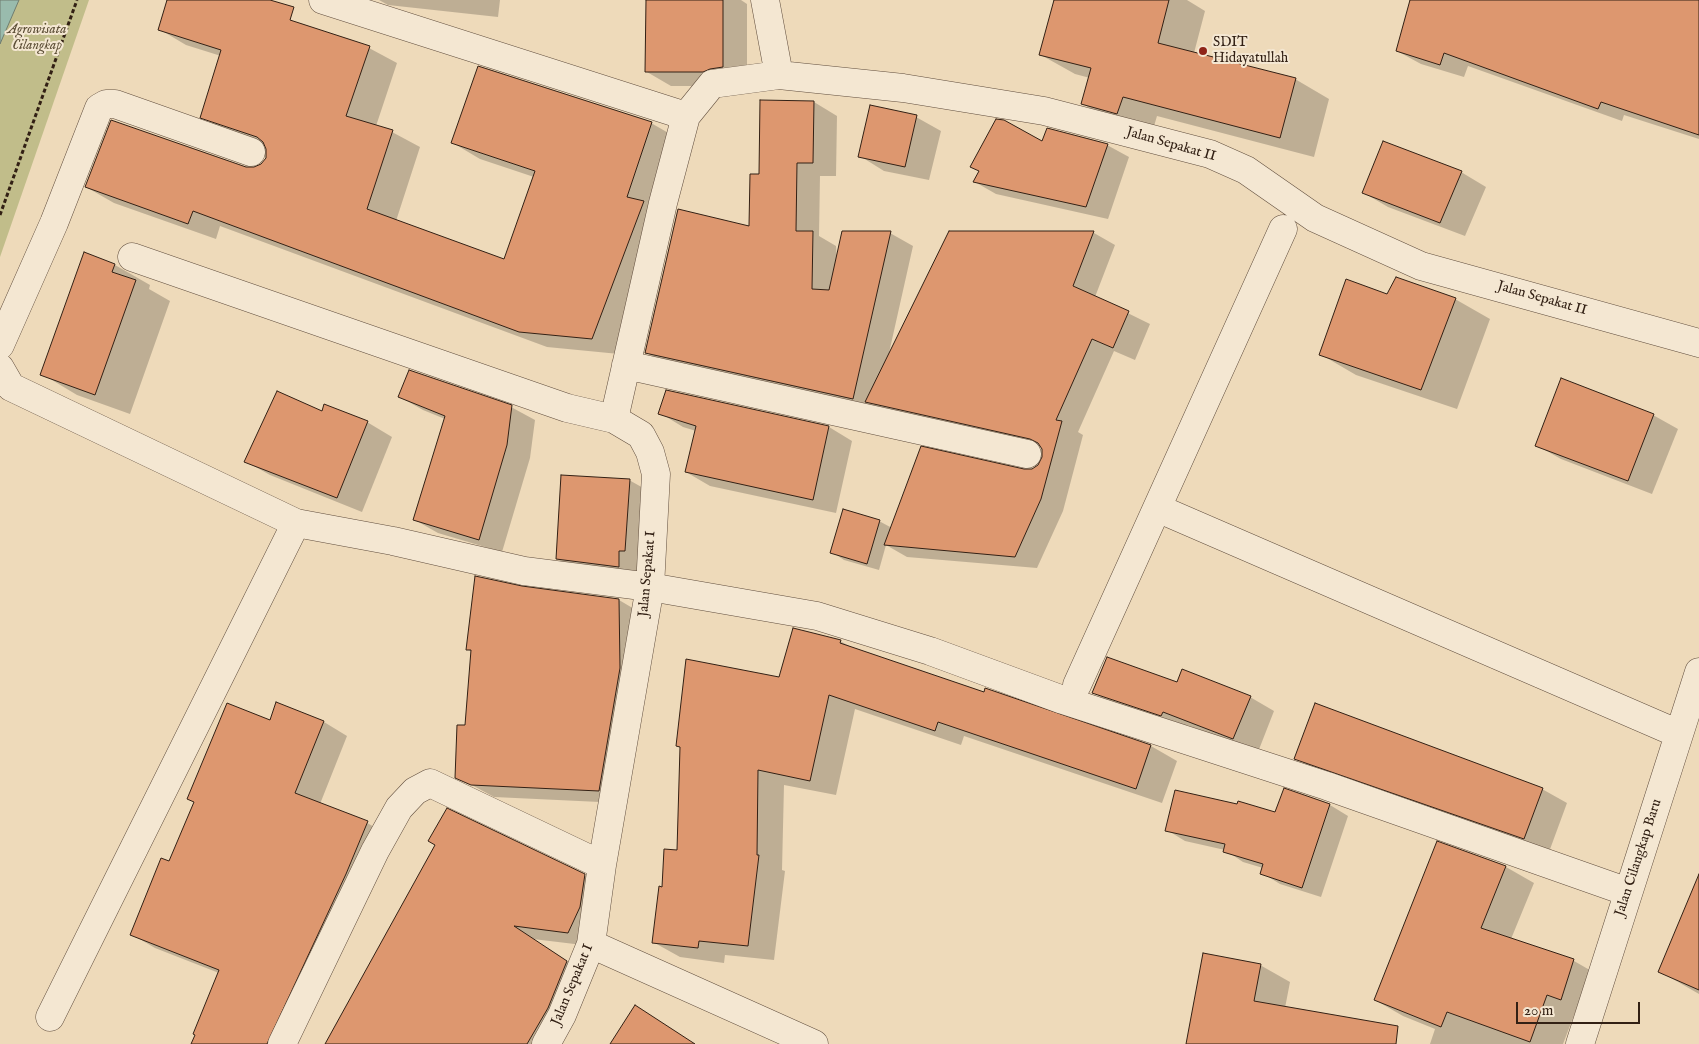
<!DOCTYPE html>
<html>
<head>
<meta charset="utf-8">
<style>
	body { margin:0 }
	#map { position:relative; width:1699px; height:1044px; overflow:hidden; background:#eedaba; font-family:"IM FELL English",serif }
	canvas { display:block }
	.scale { position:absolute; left:1516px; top:1002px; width:124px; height:22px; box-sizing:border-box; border:2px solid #322014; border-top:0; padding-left:6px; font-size:15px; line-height:18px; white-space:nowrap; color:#322014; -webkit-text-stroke:4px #f4e7d2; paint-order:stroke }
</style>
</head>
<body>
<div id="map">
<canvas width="1699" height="1044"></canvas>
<div class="scale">20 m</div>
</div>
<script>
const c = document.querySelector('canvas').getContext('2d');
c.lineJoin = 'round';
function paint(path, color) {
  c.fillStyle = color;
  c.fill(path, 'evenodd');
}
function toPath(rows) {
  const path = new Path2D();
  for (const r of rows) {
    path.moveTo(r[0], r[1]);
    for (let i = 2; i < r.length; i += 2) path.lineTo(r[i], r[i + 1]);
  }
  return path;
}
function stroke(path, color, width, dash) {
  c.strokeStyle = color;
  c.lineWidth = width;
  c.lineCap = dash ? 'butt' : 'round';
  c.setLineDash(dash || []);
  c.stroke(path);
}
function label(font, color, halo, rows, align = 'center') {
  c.font = font + ' "IM FELL English",serif';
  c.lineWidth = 4;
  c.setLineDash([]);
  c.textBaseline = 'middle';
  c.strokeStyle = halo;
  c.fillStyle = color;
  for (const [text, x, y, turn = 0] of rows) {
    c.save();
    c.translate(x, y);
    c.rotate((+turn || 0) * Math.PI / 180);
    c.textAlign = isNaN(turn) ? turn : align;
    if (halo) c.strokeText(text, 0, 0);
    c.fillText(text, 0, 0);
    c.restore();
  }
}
paint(toPath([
	[0,0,89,0,0,257]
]), '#c1bd8a');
const water = toPath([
	[0,0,19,0,0,44,0,0]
]);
paint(water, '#99bbad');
stroke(water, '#707d70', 1);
paint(toPath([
	[168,0,229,0,369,48,397,63,376,126,392,132,420,147,396,221,505,261,534,177,480,159,453,143,651,123,679,139,619,354,547,347,220,226,216,239,114,203,86,187,255,168,262,164,267,158,266,146,229,133,202,117,221,56,186,45,159,29],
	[379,0,500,0,498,17,388,5],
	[647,0,741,0,747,4,747,80,728,86,671,86,647,72],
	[1055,0,1187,0,1205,11,1194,53,1295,79,1329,99,1314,157,1157,116,1152,133,1117,124,1083,104,1090,78,1075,74,1041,55],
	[1411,0,1699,0,1699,139,1624,115,1622,121,1468,66,1464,77,1421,64,1397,51],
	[814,102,837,116,836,176,820,176,819,236,836,246,837,261,890,233,913,246,889,353,950,233,1094,233,1115,245,1095,297,1150,324,1135,360,1114,351,1078,432,1083,435,1063,511,1037,568,907,557,886,545,879,570,844,560,832,552,879,521,892,528,1033,470,1039,466,1044,457,1043,448,670,366,647,353,750,227,760,176],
	[916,117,941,131,929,180,884,171,860,156],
	[1043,143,1107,145,1129,157,1108,219,996,194,975,182],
	[1461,172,1486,187,1465,236,1388,207,1364,193],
	[115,265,150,285,149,289,170,301,130,414,77,395,42,374],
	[1388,295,1455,299,1490,319,1457,409,1356,375,1320,354],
	[400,397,511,407,535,420,530,458,502,552,438,533,415,520,445,419,423,410],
	[322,413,367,422,392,437,362,512,270,475,245,461],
	[660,413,829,427,852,441,836,513,710,486,686,472,696,431,683,427],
	[1653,415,1678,429,1652,494,1561,459,1536,445],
	[629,480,654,494,643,581,582,573,557,559],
	[522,588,619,600,641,613,621,803,494,797,457,777,466,727,472,652,467,649],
	[794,629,840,641,855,649,985,693,986,690,1151,746,1177,761,1162,803,964,736,961,745,855,709,836,795,784,785,782,870,785,871,774,960,725,955,724,963,680,957,653,942,663,888,678,851,780,679],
	[1178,684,1250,697,1274,711,1258,752,1187,725,1186,729,1118,707,1094,693],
	[277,704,324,722,347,736,320,804,367,823,391,836,295,1044,192,1044,219,973,155,948,131,934,170,862,270,721],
	[1296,758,1542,789,1567,803,1549,852,1320,773],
	[1330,805,1348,816,1321,897,1280,884,1262,873,1263,868,1243,862,1225,850,1185,841,1167,830,1238,806,1276,814],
	[1438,843,1506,867,1534,883,1511,939,1574,961,1602,977,1589,1015,1576,1010,1563,1044,1430,1044,1435,1029,1403,1016,1375,1000],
	[584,875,608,889,591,946,533,939,590,976,558,1044,326,1044],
	[1699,877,1699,994,1659,971],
	[1260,965,1290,982,1285,1008,1365,1044,1187,1044]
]), '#0003');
const building = toPath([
	[167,0,270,0,294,7,290,20,370,46,346,116,393,130,367,209,504,259,535,171,451,143,478,66,652,122,627,197,644,201,592,339,519,332,193,211,188,224,85,187,111,120,246,167,254,167,261,164,266,158,266,149,263,142,257,137,200,118,221,50,158,30,167,0],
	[646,0,723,0,723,67,710,69,703,72,645,72,646,0],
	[1054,0,1169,0,1158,43,1296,78,1280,138,1123,97,1117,114,1081,104,1091,68,1039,55,1054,0],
	[1410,0,1699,0,1699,135,1601,102,1598,109,1444,53,1440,65,1396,51,1410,0],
	[760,100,814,101,813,163,797,163,796,231,813,231,812,289,829,290,842,231,891,231,853,399,645,353,678,209,749,226,750,174,759,174,760,100],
	[870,105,917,115,905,167,858,157,870,105],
	[996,119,1004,120,1042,141,1047,128,1108,144,1086,207,973,182,979,171,970,167,996,119],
	[1383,141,1462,171,1440,223,1362,193,1383,141],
	[949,231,1094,231,1073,286,1129,311,1113,348,1092,339,1056,420,1062,421,1041,499,1015,557,884,545,921,446,1024,469,1032,469,1038,465,1042,457,1042,449,1038,443,1030,439,865,402,949,231],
	[84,252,115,264,112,272,136,280,95,395,40,375,84,252],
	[1396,277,1456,298,1421,390,1319,355,1346,279,1387,294,1396,277],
	[409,370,512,405,507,445,479,540,413,520,445,416,398,397,409,370],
	[1561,378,1654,414,1628,481,1535,446,1561,378],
	[666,390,829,426,813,500,685,472,696,426,658,414,666,390],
	[277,391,322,411,324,404,368,421,337,498,244,462,277,391],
	[561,475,630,479,625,551,619,551,619,567,556,559,561,475],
	[843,509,880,520,867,564,830,553,843,509],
	[475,576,522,586,619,599,620,668,599,791,471,785,455,778,457,725,465,725,471,650,466,650,475,576],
	[793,628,841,640,840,643,984,692,985,688,1151,745,1136,789,938,722,935,731,829,695,810,781,758,770,757,855,759,855,748,946,699,941,698,948,652,943,659,886,662,887,664,849,677,850,680,747,676,746,686,659,779,677,793,628],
	[1107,657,1177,682,1182,669,1251,696,1233,739,1163,712,1161,716,1092,693,1107,657],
	[276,702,324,721,295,793,368,821,346,874,267,1044,191,1044,195,1035,193,1034,219,970,130,935,161,858,169,861,194,802,187,799,227,703,270,720,276,702],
	[1315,703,1543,788,1524,839,1294,759,1315,703],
	[1284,788,1330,804,1302,888,1260,874,1263,864,1223,852,1225,844,1165,831,1175,790,1237,804,1238,801,1275,812,1284,788],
	[447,808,585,874,580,907,568,933,514,926,567,961,548,1008,527,1044,325,1044,435,845,428,841,447,808],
	[1437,841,1506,866,1481,928,1574,959,1561,1000,1547,995,1530,1042,1447,1012,1441,1027,1374,1000,1437,841],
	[1699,874,1699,990,1658,972,1699,874],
	[1203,953,1261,964,1254,1001,1398,1026,1396,1044,1186,1044,1203,953],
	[635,1005,695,1044,610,1044,635,1005]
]);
paint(building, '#dd976f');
stroke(building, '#322014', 1);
const minor = toPath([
	[323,0,686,116],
	[765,0,779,75],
	[132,257,567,408,614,419],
	[0,345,54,223,99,108,106,104,115,104,251,152],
	[626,365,1027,454],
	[0,368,11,387,296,523],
	[1157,508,1679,734],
	[1077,685,1283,229],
	[591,944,814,1044],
	[50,1017,296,523,393,541,524,571,650,587,817,616,930,651,1063,700,1327,786,1628,892],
	[282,1044,375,851,399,808,415,791,430,783,602,865],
	[546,1044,562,1015,591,944,602,865,650,587,656,474,650,452,641,435,614,419,663,203,686,116,712,84,779,75,903,88,1044,111,1210,154,1246,170,1315,218,1421,266,1699,343],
	[1580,1044,1699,672]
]);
stroke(minor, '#614e3e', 29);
stroke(toPath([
	[0,215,77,0]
]), '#322014', 3, [4, 2.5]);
stroke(minor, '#f4e7d2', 28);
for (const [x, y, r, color] of [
	[1203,51,5,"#8f2418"]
]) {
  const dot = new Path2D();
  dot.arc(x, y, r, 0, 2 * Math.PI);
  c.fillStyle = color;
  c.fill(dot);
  stroke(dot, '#f4e7d2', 2);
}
label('italic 14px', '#5d4f37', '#f4e7d2', [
	["Agrowisata",37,30],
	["Cilangkap",37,46]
]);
label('14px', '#322014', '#f4e7d2', [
	["SDIT",1213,43],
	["Hidayatullah",1213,59]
], 'left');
label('14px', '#322014', '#f4e7d2', [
	["Jalan Sepakat II",1171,145,16],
	["Jalan Sepakat II",1542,299,16],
	["Jalan Sepakat I",648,574,-85],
	["Jalan Cilangkap Baru",1639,858,-72],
	["Jalan Sepakat I",573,985,-67]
]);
</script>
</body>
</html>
